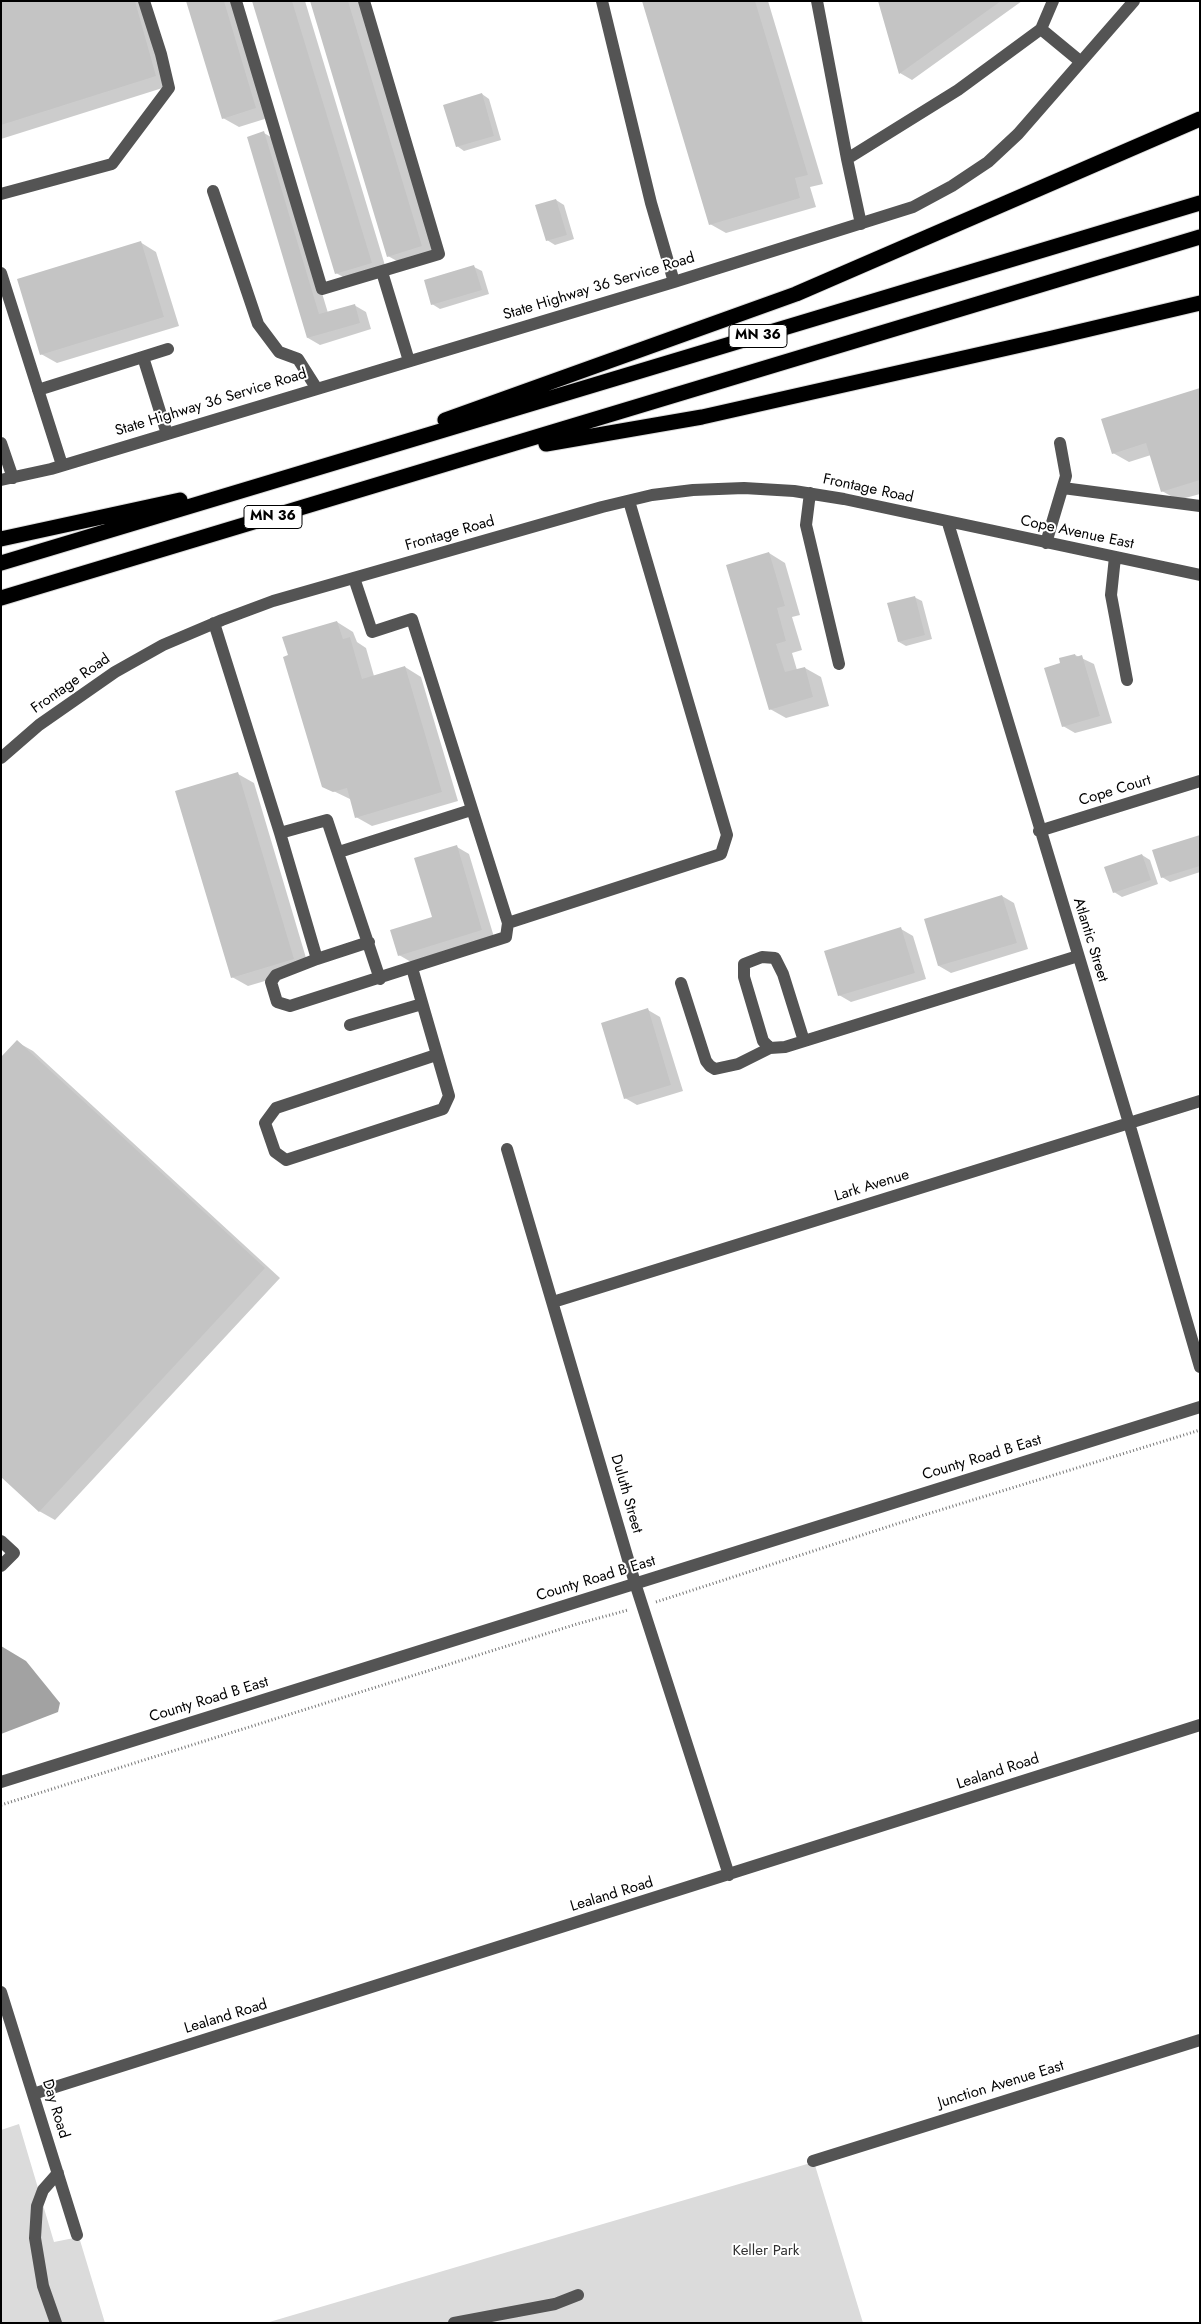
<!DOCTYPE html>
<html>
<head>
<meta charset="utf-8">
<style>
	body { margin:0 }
	#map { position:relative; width:1201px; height:2324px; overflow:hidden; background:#fff; font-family:Jost,sans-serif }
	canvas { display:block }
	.frame { position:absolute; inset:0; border:2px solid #000; pointer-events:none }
</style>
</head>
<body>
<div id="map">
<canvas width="1201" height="2324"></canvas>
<div class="frame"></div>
</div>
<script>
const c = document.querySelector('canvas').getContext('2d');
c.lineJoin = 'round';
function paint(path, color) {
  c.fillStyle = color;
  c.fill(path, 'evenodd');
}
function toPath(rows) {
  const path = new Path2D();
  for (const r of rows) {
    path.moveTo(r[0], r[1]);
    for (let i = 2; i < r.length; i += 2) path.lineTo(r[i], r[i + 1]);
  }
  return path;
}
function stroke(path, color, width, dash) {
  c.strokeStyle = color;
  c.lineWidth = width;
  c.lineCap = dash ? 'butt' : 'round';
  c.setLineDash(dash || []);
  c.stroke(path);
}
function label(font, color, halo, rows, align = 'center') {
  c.font = font + ' Jost,sans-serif';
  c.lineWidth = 4;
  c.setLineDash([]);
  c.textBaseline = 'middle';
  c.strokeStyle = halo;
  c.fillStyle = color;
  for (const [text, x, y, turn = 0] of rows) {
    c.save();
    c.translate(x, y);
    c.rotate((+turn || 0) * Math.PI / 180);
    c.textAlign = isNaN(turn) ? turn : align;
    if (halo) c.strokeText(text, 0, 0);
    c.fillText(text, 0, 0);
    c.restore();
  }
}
paint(toPath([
	[19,2124,54,2242,79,2237,105,2323,1,2323,1,2130],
	[814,2162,863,2323,266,2323]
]), '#dbdbdb');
paint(toPath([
	[1,1646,26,1661,60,1703,58,1712,1,1734]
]), '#a2a2a2');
paint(toPath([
	[1,1,148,1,172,85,1,139],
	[188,1,236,1,271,117,239,127,223,118],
	[253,1,305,1,387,272,352,282,336,273],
	[311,1,361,1,437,255,404,265,388,256],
	[643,1,768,1,823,184,810,187,816,207,726,233,710,224],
	[879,1,1022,1,912,80,900,73],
	[482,94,489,99,501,140,464,151,457,146],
	[264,133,276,140,328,313,354,305,366,312,371,329,320,345,308,338],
	[556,200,564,205,574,239,555,245,547,240],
	[140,242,156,252,179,326,57,363,41,354],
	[474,267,482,271,489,294,440,309,432,304],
	[1200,390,1200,494,1178,500,1162,491,1151,455,1129,462,1113,453],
	[769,553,785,563,800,615,792,617,802,650,792,653,797,670,805,668,821,677,829,706,786,718,770,709],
	[914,597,922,601,932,639,906,646,899,642],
	[337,622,353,632,357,642,366,648,374,676,405,667,421,677,458,801,372,826,356,817,352,800,323,786],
	[1075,655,1094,664,1112,723,1075,733,1063,726,1062,664],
	[238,774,254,783,309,968,248,986,232,977],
	[1200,836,1200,872,1170,882,1162,877],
	[457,847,469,854,494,937,411,962,399,955,433,918],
	[1142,855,1150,860,1158,884,1122,897,1114,892],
	[1002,896,1014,903,1028,949,951,973,939,966,925,920],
	[901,929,913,936,926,979,851,1002,839,995],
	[648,1010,660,1017,683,1091,637,1105,625,1098],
	[17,1042,33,1051,280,1278,55,1520,39,1511]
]), '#0003');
paint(toPath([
	[1,1,135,1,156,76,1,125],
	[186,1,224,1,256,108,222,119],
	[252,1,292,1,372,263,335,274],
	[310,1,348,1,422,246,387,257],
	[642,1,755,1,808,175,795,178,800,198,709,225],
	[878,1,1001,1,899,74],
	[482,93,494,136,456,147,443,105],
	[264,131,319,314,355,304,360,323,307,338,247,137],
	[556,199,567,235,546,241,535,205],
	[141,241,164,317,40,355,17,279],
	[474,265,482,290,431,305,424,280],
	[1200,388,1200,480,1161,492,1146,443,1112,454,1101,419],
	[769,552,785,606,777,608,786,641,776,644,785,672,805,667,813,697,769,710,726,565],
	[915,596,925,635,898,642,887,603],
	[337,621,343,639,350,637,362,679,405,666,442,792,355,818,347,788,333,792,322,787,283,657,288,655,282,637],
	[1075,654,1076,657,1082,655,1100,716,1062,727,1044,668,1060,663,1059,658],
	[238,772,294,959,231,978,175,791],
	[1200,835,1200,866,1161,878,1152,850],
	[457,845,482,930,398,956,390,930,432,917,414,858],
	[1142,854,1151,880,1113,893,1104,867],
	[1002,895,1017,943,938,966,924,919],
	[901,927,915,973,838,996,824,951],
	[648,1008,671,1085,624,1099,601,1023],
	[17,1040,265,1268,39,1512,1,1477,1,1057]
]), '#c4c4c4');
const highway = toPath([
	[445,420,796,294,1200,119],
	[546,444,702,417,1052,338,1200,303],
	[1,539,180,500],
	[1,563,1200,203],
	[1,598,1200,237]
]);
stroke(highway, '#dbdbdb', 17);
stroke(toPath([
	[656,1602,924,1515,1200,1430],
	[1,1805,577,1624,628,1610]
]), '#767676', 3, [1, 2.5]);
stroke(toPath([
	[236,1,322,289,439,254,364,1],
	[602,1,651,203,674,282],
	[817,1,847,159,861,224],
	[1041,29,1053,1],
	[847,159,958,90,1041,29,1081,62],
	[213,191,258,324,279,352,298,359,317,389],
	[1,194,112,164,169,88,161,54,144,1],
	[382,272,409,361],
	[1,273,62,465],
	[143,357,167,434],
	[38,390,168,349],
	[1,443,13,478],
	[1,480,51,469,317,389,674,282,913,207,952,186,988,162,1018,134,1134,1],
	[1063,488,1200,506],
	[810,493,806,525,839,664],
	[948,523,1129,1123,1200,1367],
	[1046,543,1066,476,1060,443],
	[1115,557,1111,595,1127,680],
	[214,623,280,833,317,959,276,975,271,982,277,1002,290,1006,506,937,508,923,412,619,372,632,354,578],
	[1,758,39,725,115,672,163,645,222,620,273,601,602,507,652,495,693,490,744,488,794,491,844,499,1200,575],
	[1039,831,1200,781],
	[280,833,327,820,380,979],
	[339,852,471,810],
	[508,923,721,854,727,835,629,501],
	[317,959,369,942],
	[412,968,449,1096,443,1109,286,1160,275,1152,265,1123,276,1108,436,1055],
	[681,983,706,1061,710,1066,715,1069,738,1064,770,1048],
	[350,1025,422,1004],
	[804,1041,783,974,775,958,762,957,744,964,744,977,763,1041,770,1048,785,1047,1078,956],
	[507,1149,635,1583,729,1875],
	[553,1302,1200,1101],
	[1,1541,14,1553,1,1566],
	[1,1782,1200,1407],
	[1,1992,77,2235],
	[33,2094,1200,1725],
	[813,2161,1200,2040],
	[56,2323,43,2286,35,2238,37,2206,43,2190,58,2173],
	[454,2323,555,2304,578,2295]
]), '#545454', 12);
stroke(highway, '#000', 15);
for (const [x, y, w] of [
	[758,336,58],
	[273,517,58]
]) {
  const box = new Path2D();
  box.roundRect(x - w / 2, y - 11.5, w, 23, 4);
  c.fillStyle = '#fff';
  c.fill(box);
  stroke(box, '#000', 1);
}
label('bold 14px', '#000', null, [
	["MN 36",758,336],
	["MN 36",273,517]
]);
label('15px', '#000', '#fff', [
	["State Highway 36 Service Road",599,287,-17],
	["State Highway 36 Service Road",211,403,-17],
	["Frontage Road",868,489,12],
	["Cope Avenue East",1077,533,12],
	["Frontage Road",450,534,-16],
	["Frontage Road",71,684,-35],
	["Cope Court",1115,791,-17],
	["Atlantic Street",1090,940,73],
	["Lark Avenue",872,1186,-17],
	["County Road B East",982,1458,-17],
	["Duluth Street",626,1494,74],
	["County Road B East",596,1579,-17],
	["County Road B East",209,1700,-17],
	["Lealand Road",998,1772,-18],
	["Lealand Road",612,1895,-17],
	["Lealand Road",226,2017,-17],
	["Junction Avenue East",1001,2085,-17],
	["Day Road",55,2109,73]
]);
label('15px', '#323232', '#fff', [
	["Keller Park",766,2251]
]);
</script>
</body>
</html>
